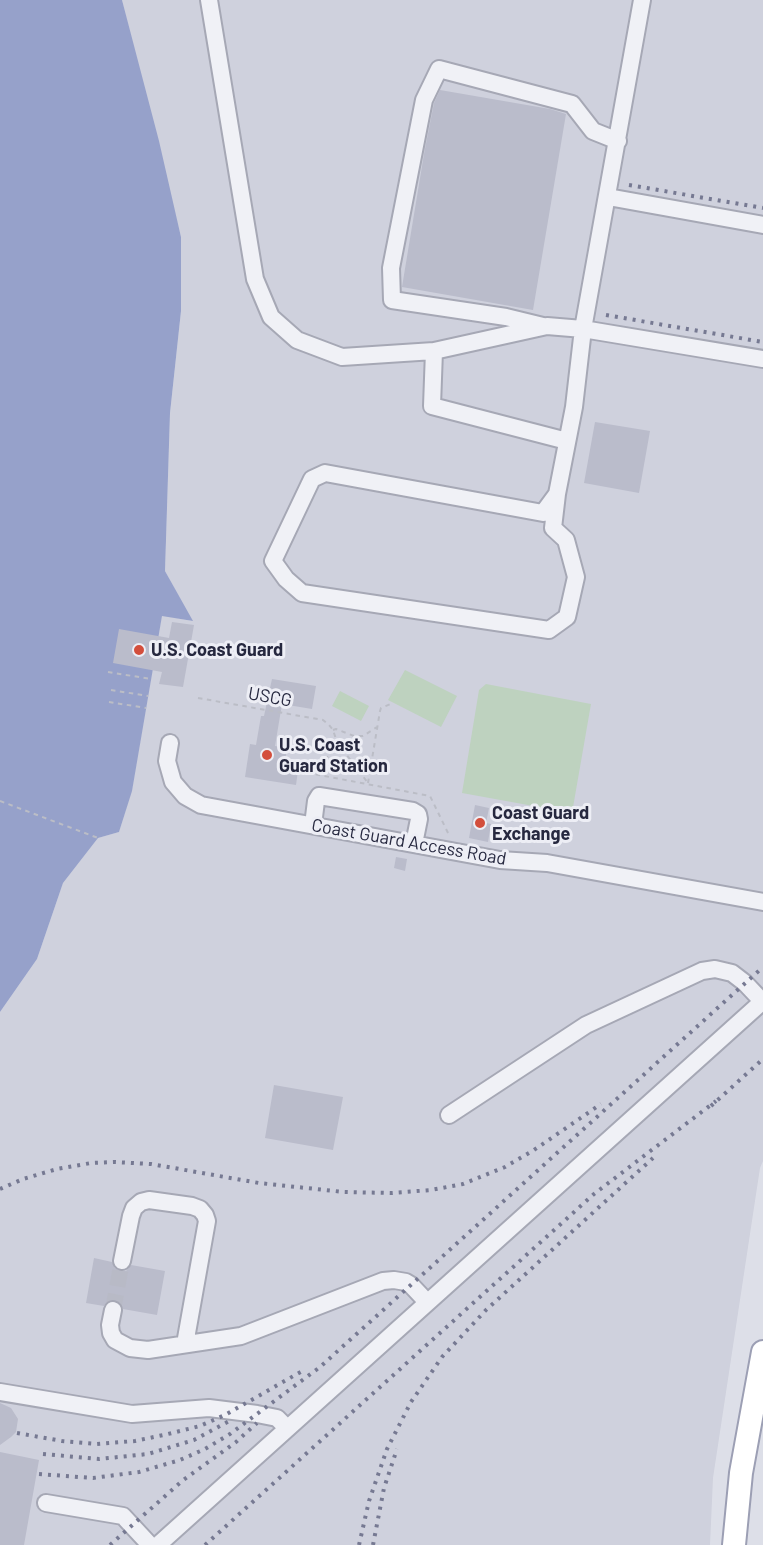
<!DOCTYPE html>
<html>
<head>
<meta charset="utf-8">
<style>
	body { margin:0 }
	canvas { display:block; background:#dddfe8 }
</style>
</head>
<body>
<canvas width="763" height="1545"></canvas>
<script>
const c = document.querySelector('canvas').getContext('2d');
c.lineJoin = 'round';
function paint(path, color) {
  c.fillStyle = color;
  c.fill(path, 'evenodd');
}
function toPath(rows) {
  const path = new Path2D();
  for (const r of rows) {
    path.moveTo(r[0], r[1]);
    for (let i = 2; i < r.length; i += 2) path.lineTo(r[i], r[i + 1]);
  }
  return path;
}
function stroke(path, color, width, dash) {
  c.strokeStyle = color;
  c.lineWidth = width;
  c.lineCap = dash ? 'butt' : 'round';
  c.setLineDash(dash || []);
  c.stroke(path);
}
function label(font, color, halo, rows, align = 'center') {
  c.font = font + ' Barlow,sans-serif';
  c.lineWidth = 6;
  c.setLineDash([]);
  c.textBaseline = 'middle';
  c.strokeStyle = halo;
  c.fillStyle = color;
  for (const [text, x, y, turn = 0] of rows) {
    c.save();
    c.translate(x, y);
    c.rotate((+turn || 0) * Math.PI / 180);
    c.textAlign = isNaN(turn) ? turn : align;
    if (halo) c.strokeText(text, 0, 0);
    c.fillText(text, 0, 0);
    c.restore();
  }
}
paint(toPath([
	[122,0,763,0,763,1161,760,1168,713,1478,710,1545,0,1545,0,1012,37,959,63,883,98,838,119,832,132,789,162,615,192,621,165,571,170,413,181,311,181,237]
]), '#cfd1dd');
paint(toPath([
	[405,670,457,696,441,727,388,700],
	[486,684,591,704,572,813,462,793,479,690],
	[340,691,369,706,361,721,332,706]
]), '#bed2bf');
paint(toPath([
	[0,0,122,0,159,141,181,237,181,311,170,413,165,571,193,621,162,616,132,791,119,832,98,838,63,883,37,959,0,1012]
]), '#96a1ca');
paint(toPath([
	[440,90,550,109,566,114,533,310,402,287,424,154,434,103],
	[595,422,650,431,639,493,584,483],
	[172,622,194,625,183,687,159,684,162,672,113,663,119,629,169,638],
	[272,679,316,686,312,709,282,704,275,746,287,748,285,761,299,763,296,785,245,777,250,744,256,745,261,716,264,716],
	[475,805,489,808,486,823,491,824,488,842,469,838],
	[396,857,407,859,405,871,394,868],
	[274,1085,343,1097,333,1150,265,1138],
	[94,1258,112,1262,115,1268,121,1271,126,1271,131,1265,165,1271,157,1315,123,1309,120,1303,114,1300,109,1300,104,1306,86,1303],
	[0,1403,11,1408,18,1419,16,1432,11,1437,0,1445],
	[0,1452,39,1460,24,1545,0,1545]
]), '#babccb');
stroke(toPath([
	[113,1310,122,1261]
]), '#b8bac6', 16, [16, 8]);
const minor = toPath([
	[209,0,255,279,271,317,297,340,342,357,434,351,547,326,583,329,763,359],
	[608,197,763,225],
	[543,326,506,317,392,300,391,268,424,100,439,69,572,104,593,131,618,141],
	[434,351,432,406,567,441],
	[557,494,553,528,566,540,576,577,567,617,549,630,302,593,286,579,273,561,312,479,325,473,543,513,557,494,574,407,583,329,642,0],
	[170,743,167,761,173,782,185,796,201,805,500,860,547,863,763,902],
	[313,825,316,801,319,796,413,811,418,814,419,819,414,844],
	[449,1115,586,1025,702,971,715,969,732,973,745,983,762,1001],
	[122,1261,131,1216,134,1208,141,1202,149,1200,192,1206,200,1209,205,1215,207,1221,185,1344],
	[113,1310,110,1325,111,1333,115,1340,130,1348,148,1350,241,1336,383,1281,394,1280,406,1282,411,1285,427,1302],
	[0,1392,132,1414,209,1408,257,1414,277,1418,287,1428],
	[46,1503,123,1516,150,1545],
	[158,1545,763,1001]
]);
const major = toPath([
	[734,1545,741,1473,763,1352]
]);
stroke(minor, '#a6a8b5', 20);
stroke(major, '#9c9fb4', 26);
stroke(toPath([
	[108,672,151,679],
	[111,690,148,696],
	[198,698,323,720,329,725,333,730,337,742,368,783],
	[109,702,146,708],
	[333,730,336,729,354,736,363,736,377,727],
	[299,763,316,764,323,761,330,755,337,742],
	[298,771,430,796,450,837],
	[368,783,380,711,381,708,393,703],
	[0,801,98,838]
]), '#bbbdc6', 2, [4.5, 4.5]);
stroke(minor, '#f0f1f6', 16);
stroke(major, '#fff', 22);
stroke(toPath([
	[629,185,763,208],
	[606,315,763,342],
	[711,1106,763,1059],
	[0,1189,23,1179,57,1169,91,1163,115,1162,151,1164,259,1183,344,1192,392,1193,431,1190,463,1184,505,1167,534,1150,601,1104],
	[17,1433,62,1441,97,1444,135,1441,168,1434,200,1426,225,1415,304,1370],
	[43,1454,99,1459,148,1454,194,1440,233,1419],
	[39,1474,93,1478,139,1472,180,1460,205,1449,230,1434,320,1367,763,967],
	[110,1545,182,1481,236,1442,257,1423],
	[205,1545,594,1194,716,1101],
	[359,1545,369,1501,387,1449,411,1402,442,1357,486,1310,653,1158],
	[373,1545,384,1488,397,1449]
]), '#767992', 4, [3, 6]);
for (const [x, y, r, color] of [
	[139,650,6,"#d34e3c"],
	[267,755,6,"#d34e3c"],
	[480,823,6,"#d34e3c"]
]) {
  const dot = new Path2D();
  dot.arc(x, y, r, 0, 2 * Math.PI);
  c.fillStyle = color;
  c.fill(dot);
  stroke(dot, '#edeef5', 2);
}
label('bold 18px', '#26283f', '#edeef5', [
	["U.S. Coast Guard",151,650],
	["U.S. Coast",279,745],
	["Guard Station",279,766],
	["Coast Guard",492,813],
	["Exchange",492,834]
], 'left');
label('18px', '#26283f', '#edeef5', [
	["USCG",270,697,10],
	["Coast Guard Access Road",409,842,10]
]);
</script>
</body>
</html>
